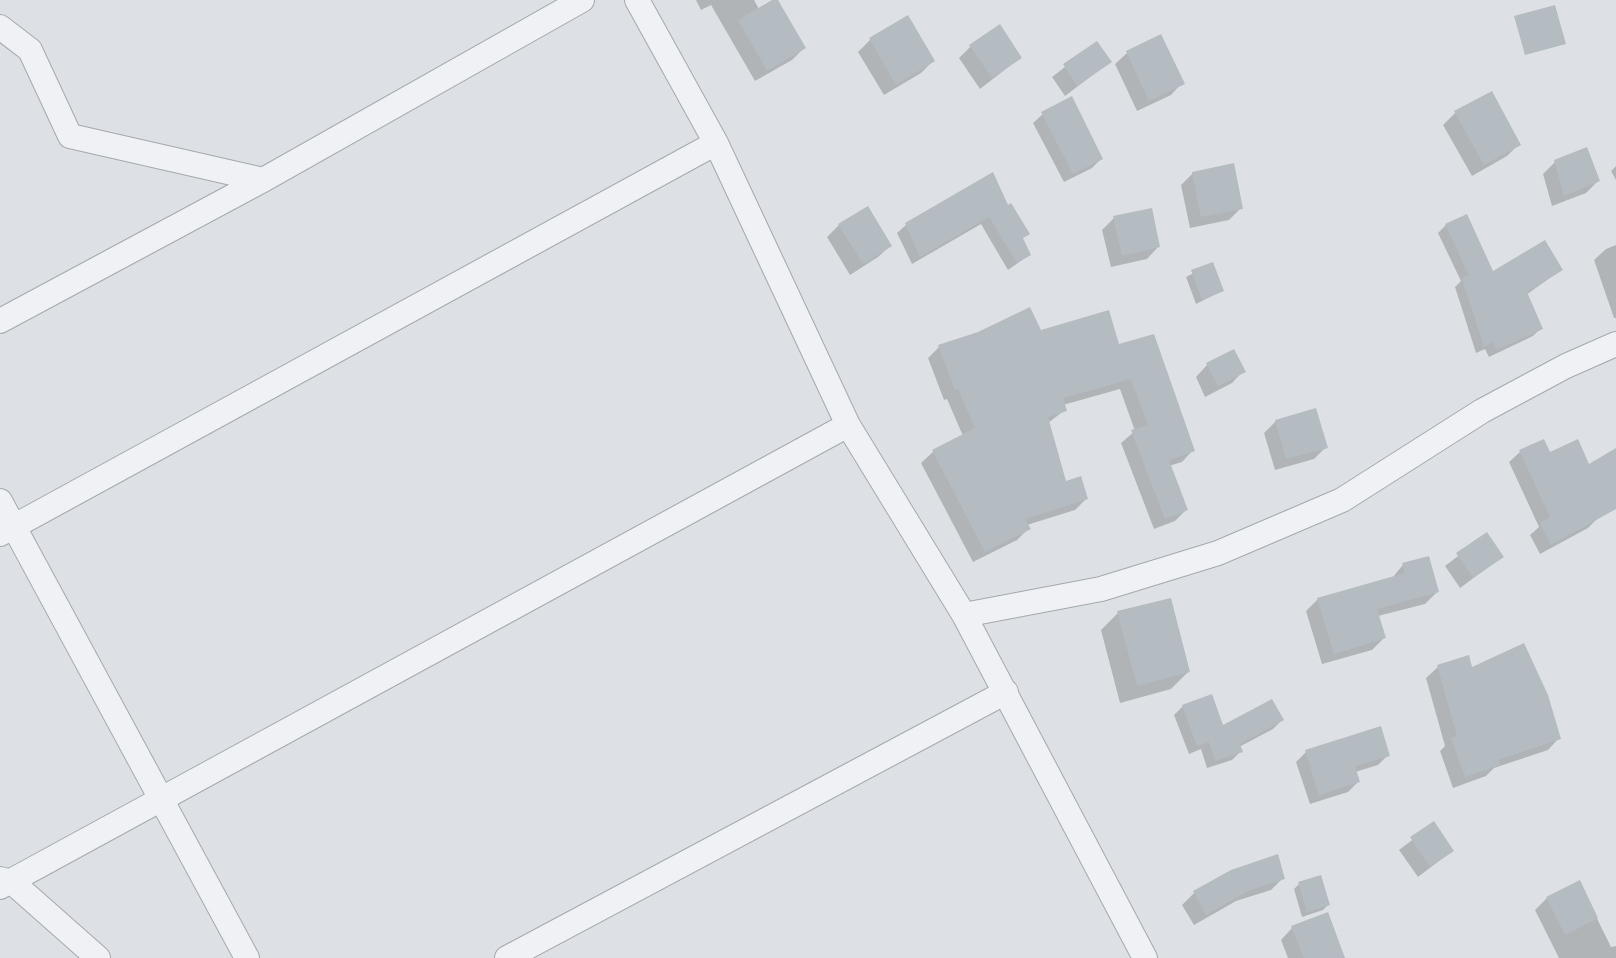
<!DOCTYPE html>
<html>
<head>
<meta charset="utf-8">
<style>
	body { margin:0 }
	canvas { display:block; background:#dde1e5 }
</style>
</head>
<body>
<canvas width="1616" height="958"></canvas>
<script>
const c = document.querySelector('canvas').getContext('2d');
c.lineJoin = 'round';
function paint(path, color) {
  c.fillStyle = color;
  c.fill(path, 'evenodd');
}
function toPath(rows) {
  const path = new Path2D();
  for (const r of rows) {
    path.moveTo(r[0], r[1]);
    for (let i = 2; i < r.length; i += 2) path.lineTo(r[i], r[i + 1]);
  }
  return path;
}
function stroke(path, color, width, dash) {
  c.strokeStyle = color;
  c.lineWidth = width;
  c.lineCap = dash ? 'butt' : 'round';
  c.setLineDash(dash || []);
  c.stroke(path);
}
paint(toPath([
	[696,0,754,0,759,9,776,0,804,48,792,60,755,81,711,5,701,10],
	[907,18,933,61,921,73,884,95,858,52,870,40],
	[1096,43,1110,62,1065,96,1052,77],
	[971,46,1020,58,980,89,959,58],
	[1127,53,1182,83,1171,95,1137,111,1115,64],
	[1455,113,1519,144,1507,156,1472,176,1443,125],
	[1043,114,1101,159,1092,168,1064,182,1033,123],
	[1555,162,1598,181,1586,193,1552,206,1543,174],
	[1616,166,1616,180,1611,171],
	[1193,173,1241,208,1229,220,1190,228,1181,185],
	[992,175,1029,255,1008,270,981,224,912,264,897,233,906,225],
	[1114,218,1158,247,1147,259,1111,267,1102,230],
	[839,225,890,246,878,257,850,275,827,237],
	[1446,225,1492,274,1561,270,1526,295,1541,328,1533,336,1489,357,1485,349,1476,353,1455,287,1461,281,1438,233],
	[1616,245,1616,318,1614,318,1594,260,1606,249],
	[1212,264,1222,291,1196,304,1186,277],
	[1040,332,1118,346,1193,450,1182,462,1169,466,1186,510,1175,521,1154,529,1121,443,1135,431,1120,389,1063,405,1065,410,1048,423,1064,483,1086,499,1075,510,1027,525,1028,529,1017,540,973,562,921,463,933,452,963,436,947,399,944,400,928,358,939,347],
	[1207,365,1243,371,1232,383,1205,397,1196,377],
	[1276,421,1326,447,1314,459,1275,470,1264,433],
	[1616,450,1616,480,1599,517,1588,528,1540,554,1530,535,1539,527,1509,462,1520,452,1588,467],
	[1487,534,1502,557,1460,588,1445,566],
	[1403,565,1437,592,1425,604,1378,616,1384,638,1372,650,1322,664,1306,611,1318,599,1392,578],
	[1118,613,1188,672,1171,689,1120,703,1101,630],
	[1438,667,1471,669,1559,738,1548,750,1494,768,1486,776,1453,788,1440,751,1445,746,1426,678],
	[1183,706,1222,728,1282,720,1273,729,1239,747,1241,751,1232,760,1207,768,1201,749,1189,754,1174,715],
	[1306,752,1388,755,1378,765,1355,772,1358,782,1348,792,1310,804,1296,762],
	[1433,824,1452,851,1418,877,1399,850],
	[1231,871,1283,878,1271,890,1236,901,1194,925,1182,905,1194,893],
	[1579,882,1611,947,1616,946,1616,958,1559,958,1535,910,1547,898],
	[1299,884,1328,905,1323,910,1302,917,1294,889],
	[1292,928,1343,958,1288,958,1281,940]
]), '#0003');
paint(toPath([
	[772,0,778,0,806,48,767,71,738,20],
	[1555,5,1566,44,1525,55,1514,16],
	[908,15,935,61,896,85,869,38],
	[1000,24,1022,58,992,78,969,45],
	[1161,34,1185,84,1149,101,1126,51],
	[1097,41,1112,62,1077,86,1063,64],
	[1492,91,1521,145,1484,165,1454,111],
	[1072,96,1103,159,1073,174,1041,112],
	[1587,147,1600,181,1564,196,1554,160],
	[1234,163,1243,209,1201,217,1192,172],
	[993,172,1008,205,1011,203,1030,234,1023,238,1031,255,1017,263,989,217,920,257,905,223],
	[868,206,892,246,863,264,838,224],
	[1152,208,1160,247,1122,256,1113,216],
	[1467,214,1493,271,1545,240,1563,270,1527,292,1543,329,1497,350,1493,342,1484,347,1462,278,1469,275,1445,224],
	[1213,262,1224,291,1202,300,1191,270],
	[1030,307,1041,330,1109,310,1119,344,1154,334,1195,451,1169,460,1188,510,1165,519,1131,430,1148,425,1131,379,1063,398,1067,411,1048,417,1066,481,1081,476,1088,499,1025,519,1031,529,985,552,932,450,975,428,958,389,955,390,938,345,978,332],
	[1234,349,1246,372,1218,386,1206,363],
	[1316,408,1328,448,1286,459,1275,420],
	[1544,439,1550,452,1578,439,1589,464,1616,448,1616,509,1551,545,1540,523,1550,517,1519,450],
	[1487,532,1504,557,1473,578,1456,553],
	[1429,556,1439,592,1377,609,1386,638,1334,654,1317,598,1405,573,1402,563],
	[1171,598,1190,672,1137,686,1117,611],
	[1524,643,1548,695,1561,739,1498,760,1500,765,1465,777,1451,738,1457,736,1437,665,1469,655,1472,667],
	[1212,694,1223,725,1272,699,1284,720,1240,744,1243,752,1215,761,1209,742,1197,746,1182,705],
	[1381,726,1390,756,1355,766,1360,782,1319,795,1305,750],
	[1434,821,1454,851,1430,867,1410,837],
	[1278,854,1285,879,1250,890,1206,915,1193,891,1231,870],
	[1321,875,1330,905,1307,912,1298,882],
	[1580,880,1598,918,1565,935,1546,897],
	[1328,912,1345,958,1304,958,1291,926]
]), '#b4bbc1');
const street = toPath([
	[637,0,716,143,848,425,964,615,1145,958],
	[0,27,30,50,70,136,263,180],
	[0,321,263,180,582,0],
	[0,501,247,958],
	[0,534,716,143],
	[964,615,1101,589,1218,553,1342,500,1482,411,1566,366,1616,344],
	[0,879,12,882,98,958],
	[0,887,848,425],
	[507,958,1006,692]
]);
stroke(street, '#a3a9ae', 26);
stroke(street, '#eff1f4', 24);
</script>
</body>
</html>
